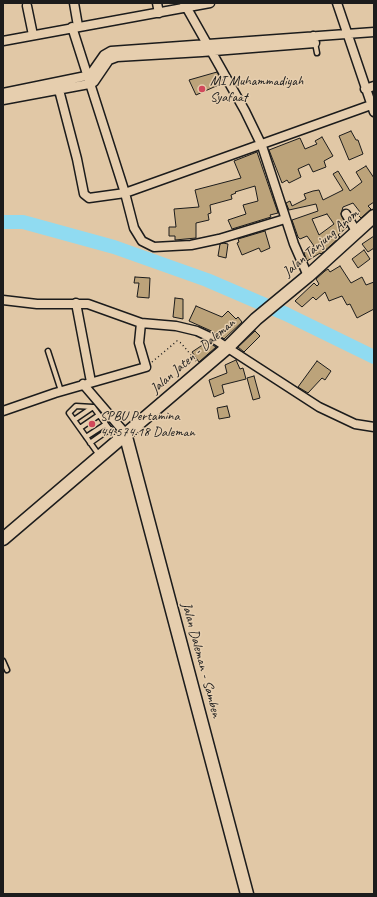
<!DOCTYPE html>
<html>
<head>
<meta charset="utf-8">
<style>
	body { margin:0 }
	#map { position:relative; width:377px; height:897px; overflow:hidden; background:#e1c8a6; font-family:Caveat,sans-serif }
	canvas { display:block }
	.frame { position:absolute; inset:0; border:4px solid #1c1c1c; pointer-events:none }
</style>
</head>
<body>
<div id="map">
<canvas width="377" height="897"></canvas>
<div class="frame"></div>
</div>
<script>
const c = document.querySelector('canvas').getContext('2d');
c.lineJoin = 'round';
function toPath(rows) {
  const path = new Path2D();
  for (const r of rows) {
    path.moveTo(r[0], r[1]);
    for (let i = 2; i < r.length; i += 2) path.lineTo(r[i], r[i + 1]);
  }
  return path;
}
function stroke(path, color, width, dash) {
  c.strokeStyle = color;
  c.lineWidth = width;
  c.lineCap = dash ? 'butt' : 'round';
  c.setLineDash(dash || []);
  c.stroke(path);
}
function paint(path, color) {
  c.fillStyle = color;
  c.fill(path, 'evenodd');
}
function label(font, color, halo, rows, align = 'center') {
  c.font = font + ' Caveat,sans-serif';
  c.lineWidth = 3;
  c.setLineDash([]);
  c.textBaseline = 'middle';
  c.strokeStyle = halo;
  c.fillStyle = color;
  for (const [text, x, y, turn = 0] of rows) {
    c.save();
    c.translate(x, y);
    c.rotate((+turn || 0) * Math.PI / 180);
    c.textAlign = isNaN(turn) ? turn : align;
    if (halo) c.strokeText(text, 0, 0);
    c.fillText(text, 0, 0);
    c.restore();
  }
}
stroke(toPath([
	[3,222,23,222,114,247,207,280,286,314,374,357]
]), '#90dbf1', 14);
const building = toPath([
	[217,72,223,83,196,95,189,80,217,72],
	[351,131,356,140,358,140,363,154,349,160,339,136,351,131],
	[322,137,333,156,324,161,326,167,313,172,309,164,298,169,301,177,289,183,287,180,282,183,269,150,300,138,305,149,317,144,315,141,322,137],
	[257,152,278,213,270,215,271,217,232,229,228,220,246,214,243,205,258,201,255,186,235,192,236,193,231,195,232,199,210,205,211,213,208,214,209,220,196,223,196,238,175,240,175,236,169,236,169,227,176,227,174,209,199,207,195,190,241,178,234,161,257,152],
	[366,166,374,178,374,202,368,206,371,209,361,218,357,214,360,212,353,203,343,207,341,214,347,227,338,235,340,237,321,254,320,253,307,261,304,253,314,246,307,236,300,239,298,237,292,220,318,211,316,204,289,210,286,203,290,201,292,206,306,199,304,194,313,191,319,190,323,200,343,190,333,174,338,171,350,191,362,182,356,172,366,166],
	[327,214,334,224,319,235,312,219,327,214],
	[265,231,270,248,261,252,259,248,242,255,237,243,239,242,238,239,265,231],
	[374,236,374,248,368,252,362,244,374,236],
	[223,243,228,244,226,258,218,256,220,244,223,243],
	[364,250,370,259,358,268,352,259,364,250],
	[340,266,351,283,362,277,366,285,374,282,374,309,357,318,350,304,347,305,342,296,329,301,325,292,316,300,313,297,302,307,295,301,314,283,317,286,319,284,316,279,325,271,328,269,330,272,340,266],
	[135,277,150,278,149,298,137,297,139,283,134,283,135,277],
	[175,298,183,299,183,319,173,317,175,298],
	[196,306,222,317,228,311,236,319,238,317,242,322,224,339,218,334,189,321,196,306],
	[255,331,260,336,244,352,238,347,255,331],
	[207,342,216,347,199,362,192,352,207,342],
	[236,360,240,369,243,368,246,379,222,385,224,393,214,397,209,380,227,373,225,365,236,360],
	[317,361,331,371,325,380,322,378,308,393,298,387,317,361],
	[254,376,260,398,253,400,247,378,254,376],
	[227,406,230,417,219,419,217,408,227,406]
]);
paint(building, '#bca37a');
stroke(building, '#1c1c1c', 1);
const lane = toPath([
	[315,43,317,53],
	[48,351,61,391],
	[93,407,76,406,69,413,99,455],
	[93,407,117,439],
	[74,420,93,407],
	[80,428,99,415],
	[86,437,106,424],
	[90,443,110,429],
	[3,661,7,670]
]);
const street = toPath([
	[74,3,78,26],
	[157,3,159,13],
	[184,3,245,111,262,146,294,244,308,276],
	[337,3,374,112],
	[27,6,33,35],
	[72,27,125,193,134,228,142,241,154,247,191,245,219,239,285,219],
	[3,41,210,3],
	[365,89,374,86],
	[59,90,77,159,84,194,89,198,125,193,371,105],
	[3,93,86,76,90,75,104,55,111,51,374,32],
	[3,100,89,84,94,82,109,60,117,57,202,52,315,43,313,36],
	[346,214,356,231],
	[3,300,37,304,88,304,141,323,176,326,197,331,214,339,319,407,355,424,374,427],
	[76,303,91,382],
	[83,384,125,433],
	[3,411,55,393,146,367,139,343,141,323]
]);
const secondary = toPath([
	[125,433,247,894],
	[3,539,228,347,256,319,308,276,374,216]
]);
stroke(lane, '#1c1c1c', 7);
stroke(street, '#1c1c1c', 11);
stroke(secondary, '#1c1c1c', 15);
stroke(toPath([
	[152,362,177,341,181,343,196,361]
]), '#1c1c1c', 1.5, [1, 3]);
stroke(lane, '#e6ceae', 4);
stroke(street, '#e6ceae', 8);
stroke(secondary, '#e6ceae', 12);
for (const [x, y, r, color] of [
	[202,89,4,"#d1495b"],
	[92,424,4,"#d1495b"]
]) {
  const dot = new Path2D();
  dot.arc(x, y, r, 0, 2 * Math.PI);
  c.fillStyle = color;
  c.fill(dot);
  stroke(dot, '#e6ceae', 1.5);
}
label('14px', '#1c1c1c', '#e6ceae', [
	["MI Muhammadiyah",210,81],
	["Syafaat",210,97],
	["SPBU Pertamina",100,416],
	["44.574.18 Daleman",100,432]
], 'left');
label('14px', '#1c1c1c', '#e6ceae', [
	["Jalan Tanjung Anom",321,243,-41],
	["Jalan Jaten - Daleman",193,356,-41],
	["Jalan Daleman - Samben",201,660,75]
]);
</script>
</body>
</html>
